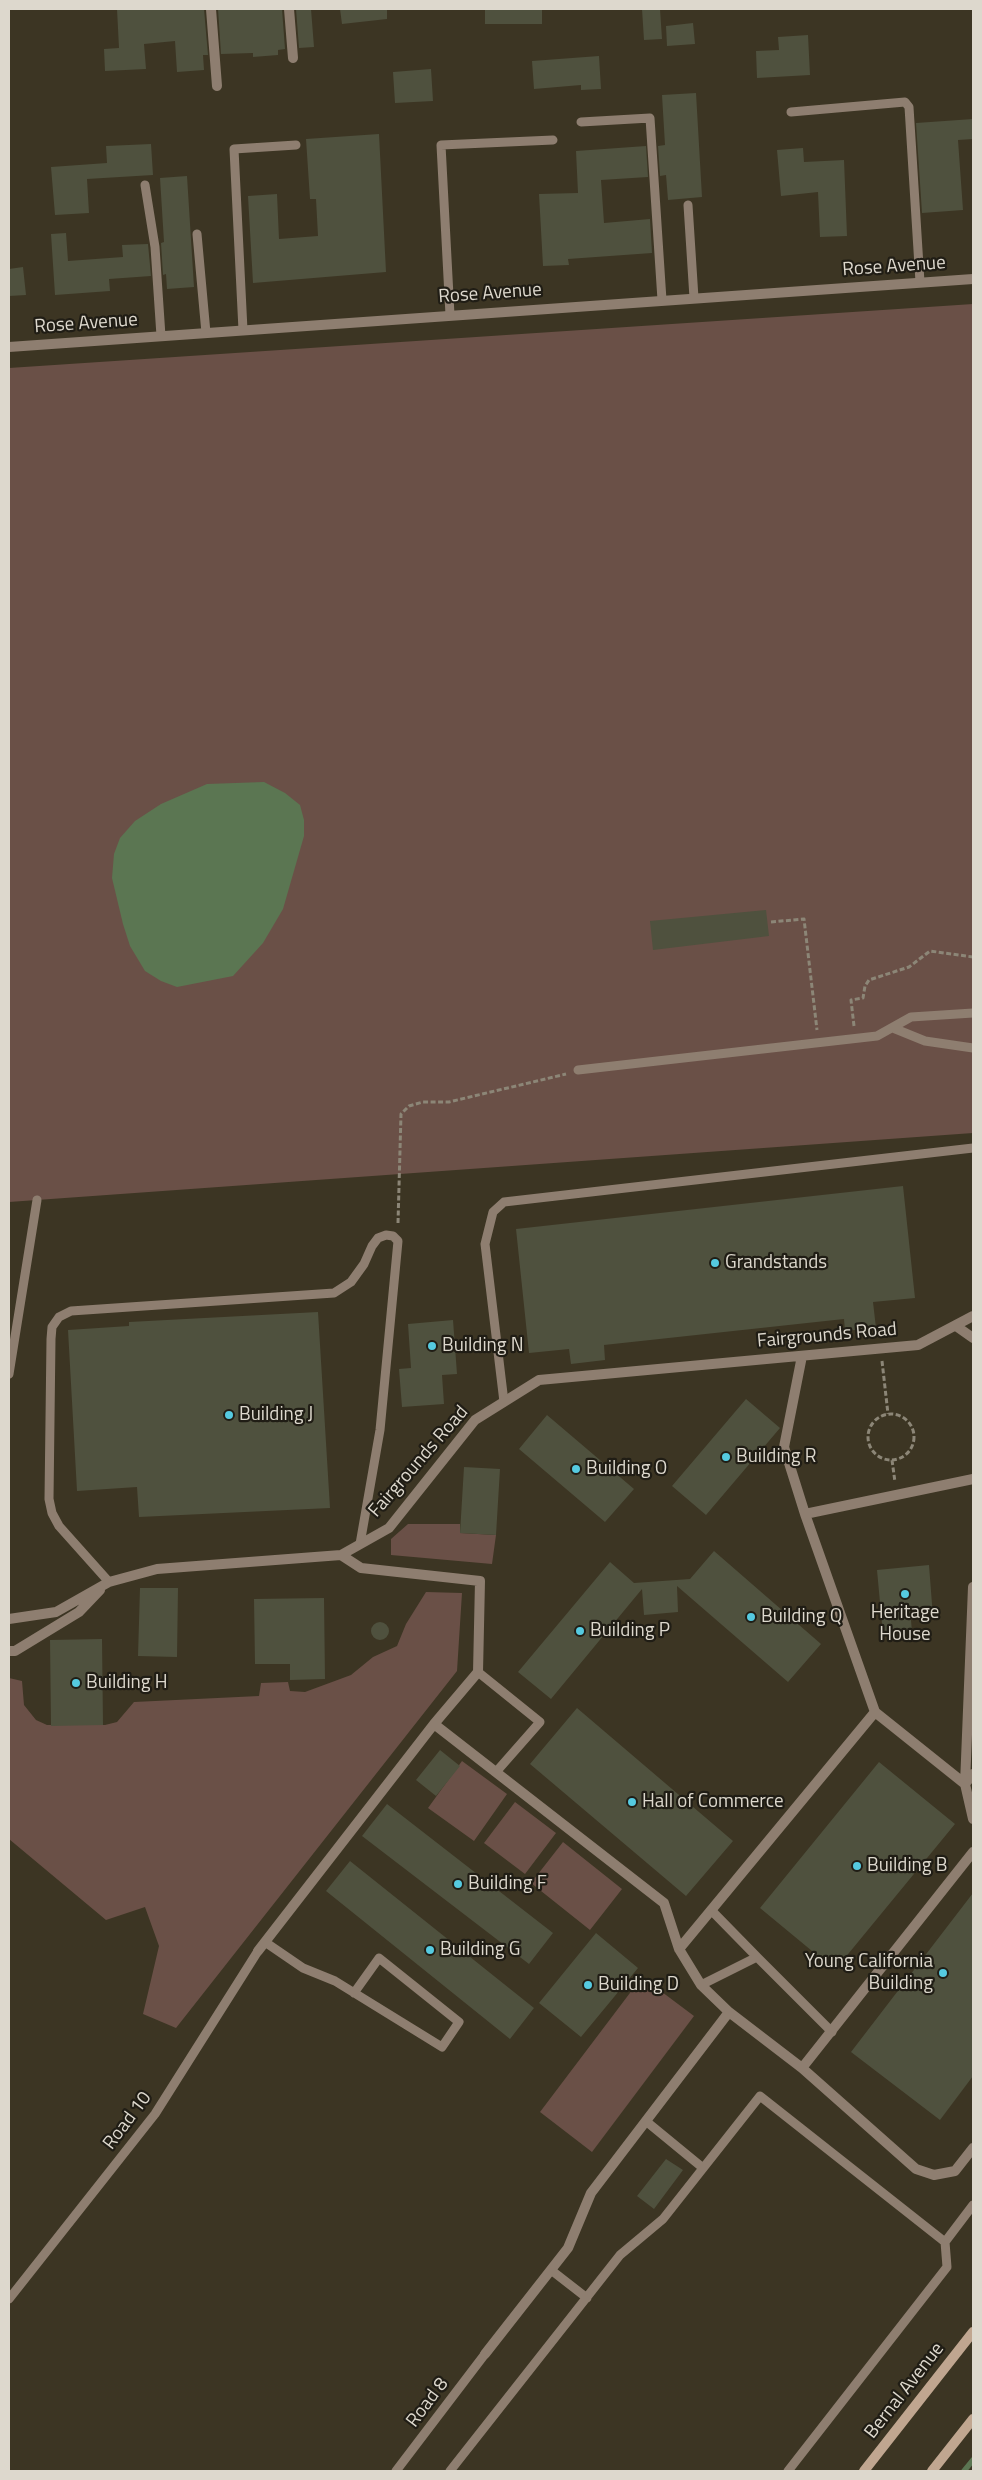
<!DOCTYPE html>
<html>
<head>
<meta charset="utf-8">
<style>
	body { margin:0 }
	#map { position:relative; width:982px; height:2480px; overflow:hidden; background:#3c3523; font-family:"Titillium Web",sans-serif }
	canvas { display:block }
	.frame { position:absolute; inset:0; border:10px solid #ddd8cd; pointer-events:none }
</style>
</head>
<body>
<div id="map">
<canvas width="982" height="2480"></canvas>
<div class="frame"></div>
</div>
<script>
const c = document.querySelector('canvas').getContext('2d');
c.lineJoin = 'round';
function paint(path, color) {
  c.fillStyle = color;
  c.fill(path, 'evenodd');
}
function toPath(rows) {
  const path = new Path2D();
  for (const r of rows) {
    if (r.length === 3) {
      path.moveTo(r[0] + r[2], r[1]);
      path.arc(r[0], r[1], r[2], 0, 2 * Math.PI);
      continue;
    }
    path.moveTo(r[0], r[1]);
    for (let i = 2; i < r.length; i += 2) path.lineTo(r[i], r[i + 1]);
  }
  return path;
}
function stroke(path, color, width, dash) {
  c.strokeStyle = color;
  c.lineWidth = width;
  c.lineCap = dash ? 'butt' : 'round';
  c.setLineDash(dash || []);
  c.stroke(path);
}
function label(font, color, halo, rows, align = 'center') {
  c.font = font + ' "Titillium Web",sans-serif';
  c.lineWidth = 4.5;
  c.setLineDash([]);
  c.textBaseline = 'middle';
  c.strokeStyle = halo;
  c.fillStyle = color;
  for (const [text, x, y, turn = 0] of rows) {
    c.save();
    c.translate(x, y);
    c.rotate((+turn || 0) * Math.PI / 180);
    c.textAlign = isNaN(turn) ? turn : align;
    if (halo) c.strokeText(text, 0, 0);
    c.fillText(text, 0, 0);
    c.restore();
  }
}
paint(toPath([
	[973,304,973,1133,9,1202,9,368],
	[408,1524,460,1524,460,1533,496,1535,492,1564,391,1555,391,1539],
	[426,1592,462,1593,457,1671,176,2028,143,2014,159,1946,145,1907,106,1920,9,1839,9,1678,22,1681,24,1705,36,1720,47,1725,105,1725,117,1722,134,1702,259,1696,261,1683,288,1682,290,1691,305,1692,351,1675,373,1657,397,1646,406,1624],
	[462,1761,507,1794,474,1841,428,1808],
	[515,1802,556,1833,525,1874,484,1843],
	[563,1842,622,1889,590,1930,531,1883],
	[642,1977,694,2016,592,2152,540,2112]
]), '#6a5047');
paint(toPath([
	[264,782,285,793,300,805,304,820,304,836,283,909,263,943,233,976,177,987,161,981,145,971,130,946,123,924,112,878,114,854,120,838,135,821,161,804,207,784]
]), '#5b7652');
stroke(toPath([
	[964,2471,973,2460]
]), '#5b7652', 5.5);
paint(toPath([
	[117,9,204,9,208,55,203,55,204,70,177,72,175,41,144,44,146,69,105,71,104,49,119,48],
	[218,9,282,9,285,49,278,50,278,55,253,57,253,53,221,54],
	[296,9,311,9,314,47,299,48],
	[340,9,387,9,387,19,342,24],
	[485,9,542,9,542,24,485,24],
	[642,9,660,9,662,39,644,40],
	[693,23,695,44,667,46,666,26],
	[808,35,810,75,757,78,756,51,779,50,778,37],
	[599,56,601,89,581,90,581,85,534,89,532,61],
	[431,69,433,101,395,103,393,72],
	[696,93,702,197,668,200,666,175,660,176,658,146,665,145,662,95],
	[973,119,973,139,958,140,963,210,922,213,916,123],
	[379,134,386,272,253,283,248,196,277,194,279,239,318,236,316,199,310,199,306,139],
	[151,144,153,175,87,179,89,213,55,215,51,167,107,163,106,146],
	[646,146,648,177,601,180,604,223,650,219,652,253,568,259,569,265,543,266,539,194,578,193,576,151],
	[803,148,804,162,844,160,847,236,820,237,818,192,781,196,777,150],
	[187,176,194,287,167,289,166,274,163,275,161,243,164,242,160,178],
	[66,233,68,261,123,257,122,245,148,244,151,276,109,279,110,291,55,295,51,234],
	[23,267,26,295,9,296,9,269],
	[766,910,769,936,653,950,650,921],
	[903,1186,915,1298,873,1302,876,1328,845,1331,844,1319,604,1345,605,1360,571,1364,569,1349,529,1353,516,1229],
	[318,1312,330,1508,139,1517,137,1487,77,1491,68,1330,129,1326,129,1322],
	[453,1320,457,1374,442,1375,444,1404,402,1407,399,1369,411,1368,408,1324],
	[746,1399,780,1428,706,1515,672,1486],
	[547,1415,634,1489,605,1522,519,1449],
	[464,1467,500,1469,496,1535,460,1533],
	[714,1551,821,1644,788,1682,677,1586,678,1612,644,1615,642,1589,551,1699,518,1672,610,1562,634,1583,690,1579],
	[929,1565,933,1617,911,1620,912,1632,883,1635,877,1570],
	[140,1588,178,1588,177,1657,138,1656],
	[324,1598,325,1679,290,1680,290,1664,255,1664,254,1599],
	[380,1631,9],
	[102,1639,103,1725,51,1726,50,1640],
	[577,1708,733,1841,686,1896,530,1764],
	[440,1750,460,1766,436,1796,416,1780],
	[879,1762,955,1824,835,1970,760,1908],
	[387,1804,553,1933,529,1964,362,1836],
	[350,1861,534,2008,510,2039,326,1891],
	[973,1893,973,2076,940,2120,851,2052],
	[596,1933,638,1968,581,2037,539,2003],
	[666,2159,683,2170,654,2209,637,2196]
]), '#4f513e');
stroke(toPath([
	[771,922,804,919,817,1030],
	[854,1026,851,1000,863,998,865,986,869,980,909,967,930,951,973,957],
	[398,1223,401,1114,409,1106,423,1102,449,1102,566,1074],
	[882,1361,888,1414],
	[891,1437,23],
	[892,1460,895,1482]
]), '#8c8677', 3, [5, 2.5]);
stroke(toPath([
	[791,112,905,102,909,107,920,282],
	[581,122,650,118,662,300],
	[145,185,155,247,161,336],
	[688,205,694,298],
	[197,234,206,333],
	[450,315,441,145,553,140],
	[243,330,234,149,296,145],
	[893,1028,925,1041,973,1048],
	[578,1070,877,1036,911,1017,973,1013],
	[9,1374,37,1200],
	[504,1402,485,1244,493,1212,504,1202,973,1148],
	[109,1582,59,1526,52,1513,49,1499,51,1339,52,1327,59,1317,71,1311,334,1293,351,1282,364,1264,372,1246,378,1238,386,1235,393,1236,398,1241,380,1430,360,1544],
	[478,1672,540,1722,496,1772],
	[711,1910,757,1957],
	[265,1942,303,1968,335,1981,442,2047,459,2022,379,1958,354,1993],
	[701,1985,757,1957,832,2032],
	[647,2122,703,2168],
	[551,2270,587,2298],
	[9,2299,155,2114,258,1951],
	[396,2471,485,2354],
	[450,2471,620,2255,663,2219,760,2096,945,2242],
	[788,2471,947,2267,945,2242,973,2205]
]), '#8e7e70', 9);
stroke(toPath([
	[211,9,217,86],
	[289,9,293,58],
	[9,347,973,279],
	[956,1326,973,1338],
	[802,1356,784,1447,805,1514,875,1712,965,1784],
	[805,1514,973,1479],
	[9,1619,56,1612,109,1582,157,1569,341,1555,389,1528,475,1420,539,1380,918,1345,973,1316],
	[9,1651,15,1651,79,1612,100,1590],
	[434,1724,664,1903,679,1949,701,1985,729,2012,591,2193,568,2248,485,2354],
	[973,1774,965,1784,973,1819],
	[965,1784,973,1587],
	[679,1949,875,1712],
	[258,1951,434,1724,478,1672,480,1581,361,1568,341,1555],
	[729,2012,802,2068,916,2169,934,2175,955,2171,973,2148],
	[802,2068,973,1852]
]), '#8e7e70', 10);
stroke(toPath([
	[864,2471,973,2332],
	[932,2471,973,2419]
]), '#c0a690', 10);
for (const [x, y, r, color] of [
	[715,1263,5,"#55cae0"],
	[432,1346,5,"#55cae0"],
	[229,1415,5,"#55cae0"],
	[726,1457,5,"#55cae0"],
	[576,1469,5,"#55cae0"],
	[905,1594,5,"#55cae0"],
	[751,1617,5,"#55cae0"],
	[580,1631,5,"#55cae0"],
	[76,1683,5,"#55cae0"],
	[632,1802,5,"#55cae0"],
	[857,1866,5,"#55cae0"],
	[458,1884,5,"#55cae0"],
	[430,1950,5,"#55cae0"],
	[943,1973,5,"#55cae0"],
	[588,1985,5,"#55cae0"]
]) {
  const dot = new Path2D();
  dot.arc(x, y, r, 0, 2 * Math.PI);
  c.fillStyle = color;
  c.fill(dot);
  stroke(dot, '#201d15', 2);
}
label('19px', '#ddd8cd', '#201d15', [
	["Rose Avenue",894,267,-4],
	["Rose Avenue",490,294,-4],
	["Rose Avenue",86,324,-4],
	["Fairgrounds Road",827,1336,-5],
	["Fairgrounds Road",419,1462,-49],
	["Road 10",128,2121,-53],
	["Bernal Avenue",905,2391,-52],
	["Road 8",428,2403,-53]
]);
label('19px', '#ddd8cd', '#201d15', [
	["Grandstands",725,1263],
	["Building N",442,1346],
	["Building J",239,1415],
	["Building R",736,1457],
	["Building O",586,1469],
	["Heritage",905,1613,"center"],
	["House",905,1635,"center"],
	["Building Q",761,1617],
	["Building P",590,1631],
	["Building H",86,1683],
	["Hall of Commerce",642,1802],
	["Building B",867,1866],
	["Building F",468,1884],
	["Building G",440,1950],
	["Young California",933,1962,"right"],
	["Building",933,1984,"right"],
	["Building D",598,1985]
], 'left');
</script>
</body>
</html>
